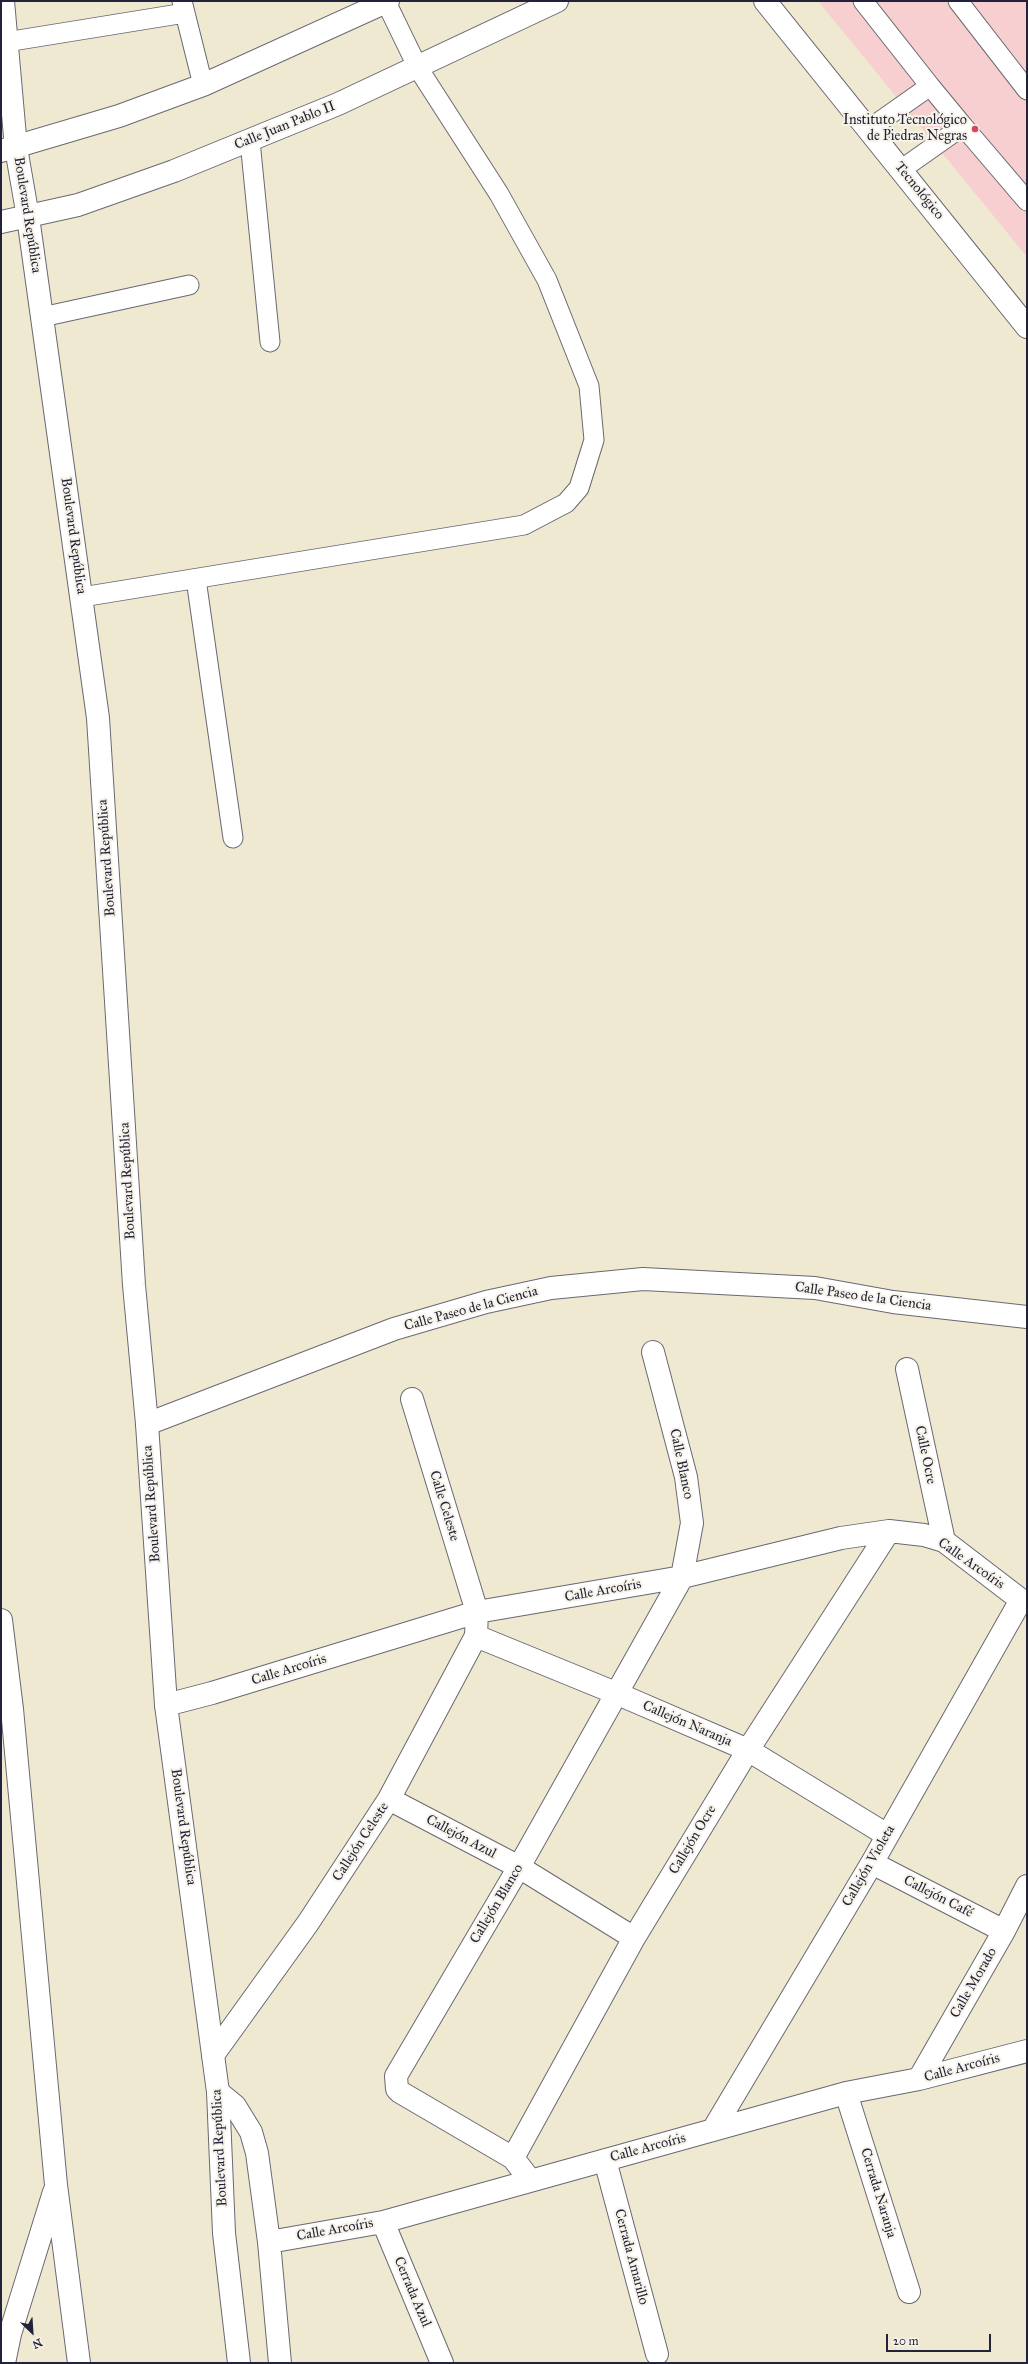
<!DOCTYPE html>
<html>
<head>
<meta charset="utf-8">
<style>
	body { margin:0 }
	#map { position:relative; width:1028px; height:2364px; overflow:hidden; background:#f0e9d1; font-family:"IM FELL Great Primer",serif }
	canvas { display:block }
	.frame { position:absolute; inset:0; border:2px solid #22223b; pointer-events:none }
	.north { position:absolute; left:12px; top:2312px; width:40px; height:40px; -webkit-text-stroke:3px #f7f3e8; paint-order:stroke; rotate:155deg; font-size:11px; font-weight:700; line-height:16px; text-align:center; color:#22223b }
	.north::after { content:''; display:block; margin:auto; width:14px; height:18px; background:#22223b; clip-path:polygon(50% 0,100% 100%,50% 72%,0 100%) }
	.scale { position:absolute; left:886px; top:2334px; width:105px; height:18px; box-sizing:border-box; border:2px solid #22223b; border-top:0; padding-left:5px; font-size:12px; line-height:14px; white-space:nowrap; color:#22223b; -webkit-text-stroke:3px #f7f3e8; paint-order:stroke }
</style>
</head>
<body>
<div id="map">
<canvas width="1028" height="2364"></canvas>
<div class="frame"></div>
<div class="north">N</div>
<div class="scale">20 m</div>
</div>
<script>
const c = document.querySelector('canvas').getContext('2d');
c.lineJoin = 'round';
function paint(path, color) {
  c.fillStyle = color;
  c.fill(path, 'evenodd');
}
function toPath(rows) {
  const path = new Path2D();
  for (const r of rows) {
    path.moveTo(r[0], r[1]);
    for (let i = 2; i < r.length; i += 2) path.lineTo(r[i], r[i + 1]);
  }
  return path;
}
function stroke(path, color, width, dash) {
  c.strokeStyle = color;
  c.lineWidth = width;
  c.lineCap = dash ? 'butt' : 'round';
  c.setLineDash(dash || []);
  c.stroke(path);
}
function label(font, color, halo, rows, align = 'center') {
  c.font = font + ' "IM FELL Great Primer",serif';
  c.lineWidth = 4;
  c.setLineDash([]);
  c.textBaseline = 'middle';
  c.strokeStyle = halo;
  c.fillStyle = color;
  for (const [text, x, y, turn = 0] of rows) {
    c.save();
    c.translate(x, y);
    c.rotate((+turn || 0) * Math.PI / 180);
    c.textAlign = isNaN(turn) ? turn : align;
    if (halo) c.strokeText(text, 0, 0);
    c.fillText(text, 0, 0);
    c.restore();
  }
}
paint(toPath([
	[818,1,1027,1,1027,257]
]), '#f7cfd1');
const service = toPath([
	[182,1,203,85],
	[863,1,930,86,869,129],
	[958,1,1027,90],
	[6,42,185,13],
	[930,86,963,126],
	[250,141,270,342],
	[902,169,963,126,1027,201],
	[42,317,189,285],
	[196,579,233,838],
	[82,597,524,525,566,503,579,488,594,440,589,386,547,280,499,194,418,68,386,2]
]);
const minor = toPath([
	[765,1,1027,327],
	[907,1369,944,1541],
	[147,1424,394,1329,486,1302,551,1288,643,1279,815,1288,893,1302,1027,1317],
	[476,1636,618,1694,748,1750,887,1835],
	[166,1705,212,1693,477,1612,682,1577,841,1538,889,1531,924,1535,944,1541,1021,1600,1027,1601],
	[389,1799,519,1867,634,1938],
	[872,1863,1004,1931],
	[213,2055,308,1923,389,1799,476,1636,477,1612,412,1399],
	[919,2079,1004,1931,1027,1886],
	[218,2092,235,2106,251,2132,257,2153,269,2242,280,2363],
	[846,2093,909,2292],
	[713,2130,872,1863,1021,1600],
	[513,2158,634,1938,748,1750,889,1531],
	[605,2160,657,2354],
	[530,2180,513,2158,400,2092,397,2089,396,2076,519,1867,682,1577,692,1523,686,1477,653,1352],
	[383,2222,442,2363],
	[269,2242,383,2222,846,2093,919,2079,1027,2051]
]);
const secondary = toPath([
	[1,151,119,116,203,85,388,1],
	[1,222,78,205,174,171,338,104,557,1]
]);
const primary = toPath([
	[3,1,16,148,28,217,98,718,134,1285,147,1424,166,1705,218,2092,224,2233,239,2363],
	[1,1620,12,1709,56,2185,79,2363],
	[4,2363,10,2334,54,2192]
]);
stroke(service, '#6a6870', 21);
stroke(minor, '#6a6870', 24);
stroke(secondary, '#6a6870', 24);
stroke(primary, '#6a6870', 24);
stroke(service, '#fff', 19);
stroke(minor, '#fff', 22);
stroke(secondary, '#fff', 22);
stroke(primary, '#fff', 22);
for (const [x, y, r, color] of [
	[975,129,4,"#d1495b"]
]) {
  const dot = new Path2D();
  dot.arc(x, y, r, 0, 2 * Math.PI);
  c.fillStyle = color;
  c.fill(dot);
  stroke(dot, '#f7f3e8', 1.5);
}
label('14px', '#22223b', '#f7f3e8', [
	["Instituto Tecnológico",967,121],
	["de Piedras Negras",967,137]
], 'right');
label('14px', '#22223b', '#f7f3e8', [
	["Calle Juan Pablo II",285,126,-22],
	["Tecnológico",919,191,51],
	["Boulevard República",27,215,81],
	["Boulevard República",73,536,82],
	["Boulevard República",107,858,-94],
	["Boulevard República",128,1181,-93],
	["Calle Paseo de la Ciencia",863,1297,8],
	["Calle Paseo de la Ciencia",471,1309,-15],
	["Calle Ocre",925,1455,78],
	["Calle Blanco",681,1464,78],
	["Boulevard República",152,1504,-94],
	["Calle Celeste",444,1506,73],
	["Calle Arcoíris",971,1564,35],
	["Calle Arcoíris",603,1591,-10],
	["Calle Arcoíris",289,1670,-17],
	["Callejón Naranja",687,1724,23],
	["Boulevard República",183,1827,82],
	["Callejón Azul",461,1837,28],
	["Callejón Ocre",693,1840,-59],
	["Callejón Celeste",361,1842,-57],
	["Callejón Violeta",869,1866,-60],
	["Callejón Café",938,1897,27],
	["Callejón Blanco",497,1904,-59],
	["Calle Morado",974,1983,-60],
	["Calle Arcoíris",962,2068,-15],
	["Boulevard República",220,2148,-93],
	["Calle Arcoíris",648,2148,-15],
	["Cerrada Naranja",878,2193,73],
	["Calle Arcoíris",335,2230,-10],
	["Cerrada Amarillo",631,2257,75],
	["Cerrada Azul",412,2292,67]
]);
</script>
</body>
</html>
